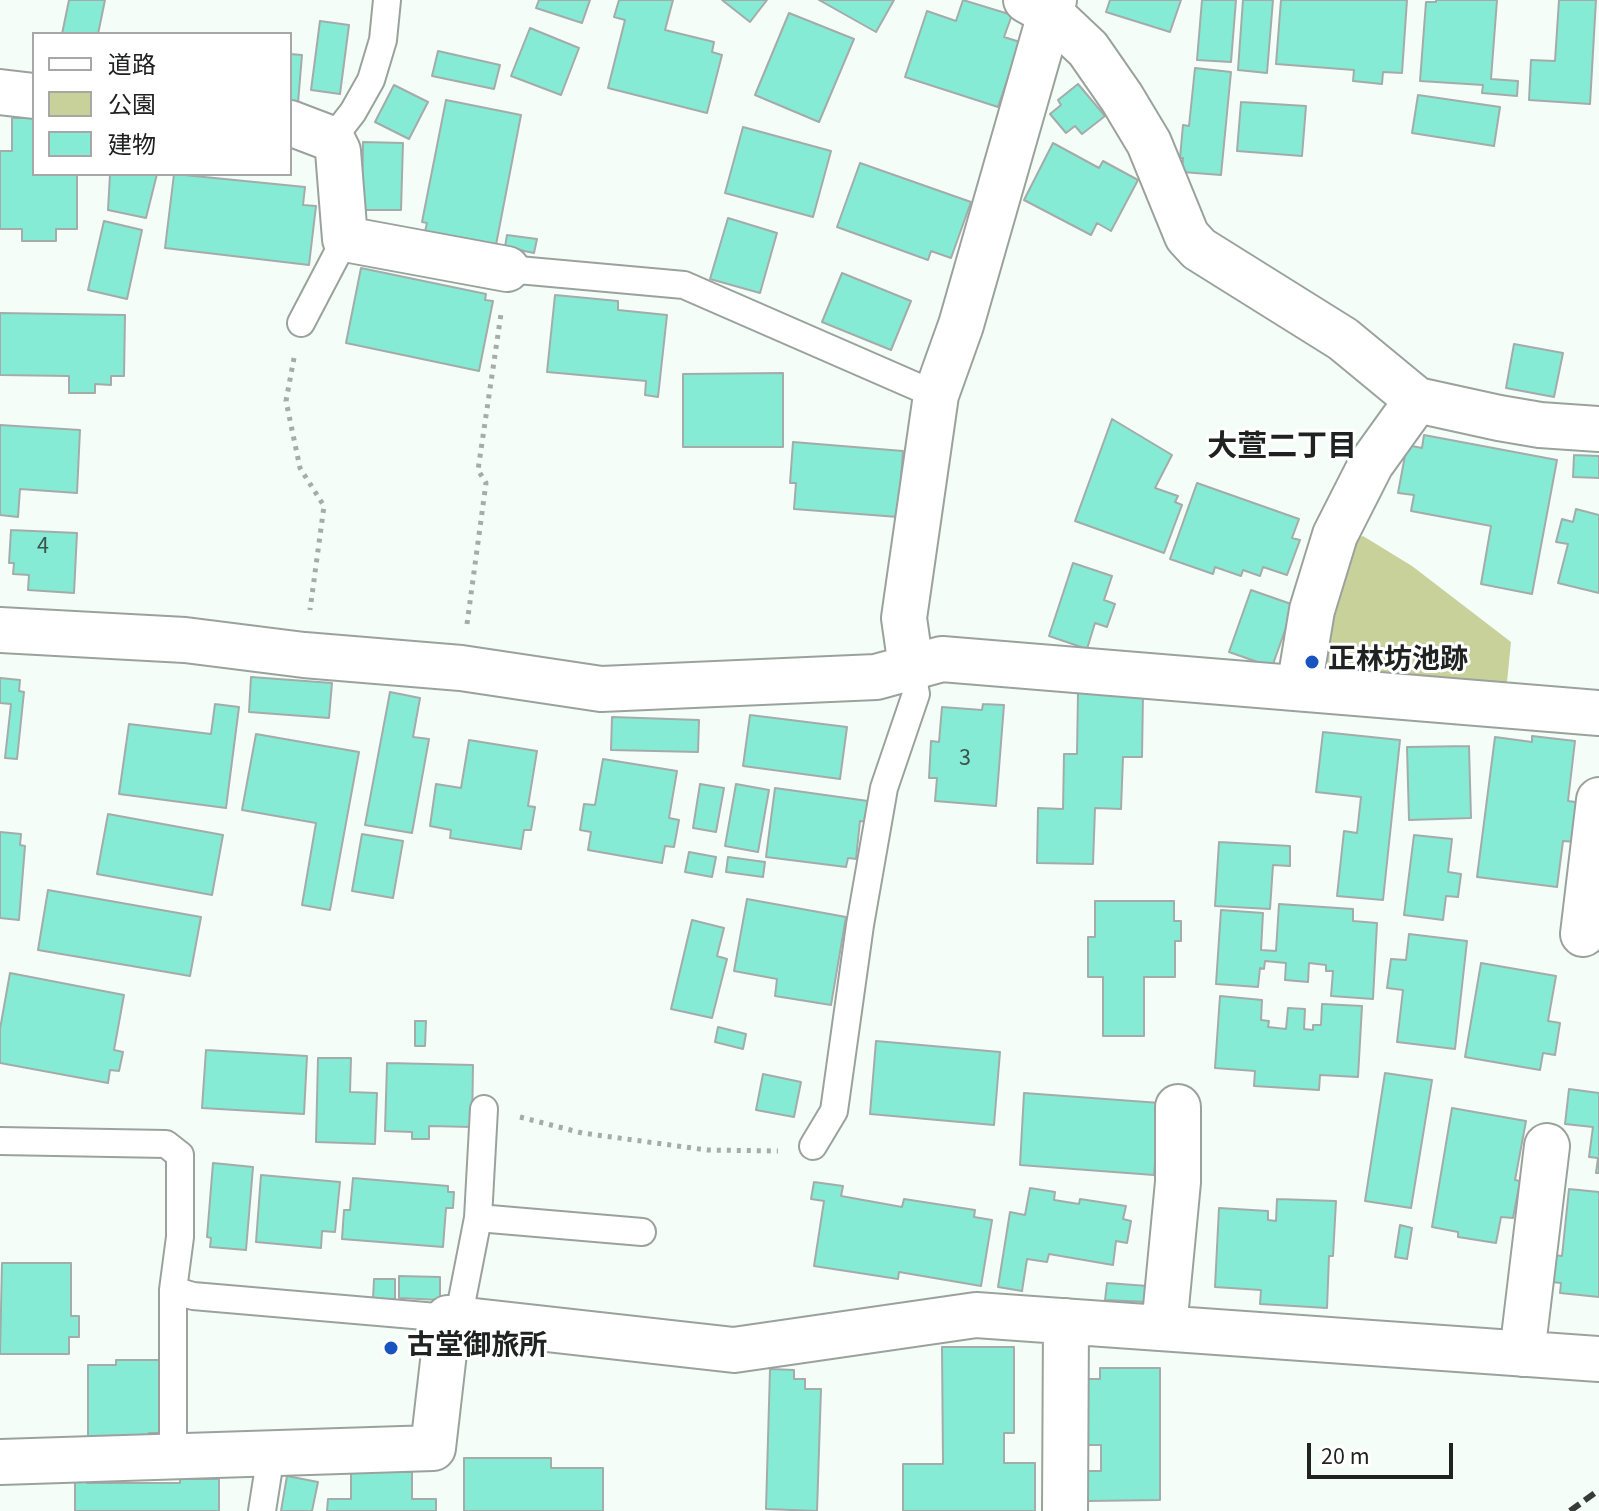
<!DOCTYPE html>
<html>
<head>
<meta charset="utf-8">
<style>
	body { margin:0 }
	#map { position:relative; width:1599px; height:1511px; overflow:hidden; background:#f5fdf8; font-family:"Source Sans 3","Noto Sans JP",sans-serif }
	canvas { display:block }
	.legend { position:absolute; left:32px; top:32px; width:260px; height:144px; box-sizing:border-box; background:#fff; border:2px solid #a6a7a6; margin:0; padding:10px 14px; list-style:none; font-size:24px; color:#202221 }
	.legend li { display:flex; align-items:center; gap:16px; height:40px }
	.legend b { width:40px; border:2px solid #a6a7a6 }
	.scale { position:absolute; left:1307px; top:1443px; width:146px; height:36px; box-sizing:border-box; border:4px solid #202221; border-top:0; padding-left:10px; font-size:24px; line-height:28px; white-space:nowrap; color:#202221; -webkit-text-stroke:6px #fff; paint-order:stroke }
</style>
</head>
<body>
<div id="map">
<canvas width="1599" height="1511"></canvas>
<ul class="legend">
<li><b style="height:10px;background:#fff"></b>道路</li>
<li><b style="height:22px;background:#c7d199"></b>公園</li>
<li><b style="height:22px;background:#86ebd5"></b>建物</li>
</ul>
<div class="scale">20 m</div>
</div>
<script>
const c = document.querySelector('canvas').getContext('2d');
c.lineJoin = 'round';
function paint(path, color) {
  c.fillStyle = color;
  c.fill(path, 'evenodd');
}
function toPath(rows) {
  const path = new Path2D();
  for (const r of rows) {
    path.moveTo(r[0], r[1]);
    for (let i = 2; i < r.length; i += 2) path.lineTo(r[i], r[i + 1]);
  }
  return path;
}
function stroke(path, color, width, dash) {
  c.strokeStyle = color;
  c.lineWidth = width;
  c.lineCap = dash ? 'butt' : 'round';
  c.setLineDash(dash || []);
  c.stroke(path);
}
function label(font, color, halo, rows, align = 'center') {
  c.font = font + ' "Source Sans 3","Noto Sans JP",sans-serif';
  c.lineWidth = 6;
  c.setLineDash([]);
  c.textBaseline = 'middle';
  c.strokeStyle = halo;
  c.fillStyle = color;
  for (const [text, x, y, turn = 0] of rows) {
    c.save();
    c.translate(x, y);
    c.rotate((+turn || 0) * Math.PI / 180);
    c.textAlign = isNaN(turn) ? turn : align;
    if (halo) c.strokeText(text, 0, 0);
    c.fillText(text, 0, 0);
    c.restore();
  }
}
paint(toPath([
	[1363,536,1412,566,1511,642,1506,692,1331,672,1322,640,1352,540]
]), '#c7d199');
const building = toPath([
	[69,0,105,0,98,34,62,34,69,0],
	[539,0,590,0,582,23,536,8,539,0],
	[619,0,673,0,665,30,714,42,712,52,722,55,707,113,608,88,625,20,614,17,619,0],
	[722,0,767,0,750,22,722,0],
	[819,0,894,0,876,32,819,0],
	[963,0,1012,15,1004,37,1020,42,998,107,905,77,927,11,956,21,963,0],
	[1110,0,1181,0,1170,32,1106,12,1110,0],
	[1202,0,1236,0,1231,62,1197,60,1202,0],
	[1243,0,1273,0,1267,73,1238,70,1243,0],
	[1281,0,1407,0,1402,73,1383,72,1382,84,1353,81,1354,70,1276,64,1281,0],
	[1436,0,1497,0,1491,79,1518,81,1517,96,1482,93,1483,85,1420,81,1426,2,1436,2,1436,0],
	[1559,0,1596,0,1590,104,1529,100,1531,60,1555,61,1559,0],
	[789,13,854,39,819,122,755,95,789,13],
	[320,21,349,25,340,94,311,90,320,21],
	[530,28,579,48,561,95,511,76,530,28],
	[438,51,500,65,494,89,432,76,438,51],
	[290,54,302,55,298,103,290,103,290,54],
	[1195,68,1231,72,1221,175,1182,172,1183,158,1180,158,1183,125,1189,126,1195,68],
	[1078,84,1105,116,1082,134,1075,126,1066,133,1050,114,1061,105,1058,100,1078,84],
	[394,85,428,102,409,139,375,122,394,85],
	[1418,95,1500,107,1494,146,1412,133,1418,95],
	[446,100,521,115,495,250,424,236,427,223,422,222,446,100],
	[1241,102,1306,106,1302,156,1237,151,1241,102],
	[12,118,34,118,34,174,77,174,77,229,56,229,56,241,22,241,22,229,0,229,0,151,12,151,12,118],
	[743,127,831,151,813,217,725,193,743,127],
	[363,142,403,143,401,210,362,210,363,142],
	[1053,143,1099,168,1103,161,1138,180,1111,231,1097,223,1091,235,1024,200,1053,143],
	[860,163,971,202,951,258,931,251,928,260,837,227,860,163],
	[110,174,157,174,146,218,108,210,110,174],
	[174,174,305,187,303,205,316,206,309,265,165,248,174,174],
	[728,218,777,233,760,293,710,279,728,218],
	[104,221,142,230,127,299,88,290,104,221],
	[507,235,537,239,534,253,505,247,507,235],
	[361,268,486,294,485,300,493,301,479,371,346,343,361,268],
	[842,273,911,301,891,350,822,322,842,273],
	[555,295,618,301,618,310,667,315,658,397,645,395,646,381,547,372,555,295],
	[0,313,125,315,124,376,111,376,111,385,95,384,95,393,69,393,69,376,0,375,0,313],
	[1514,344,1563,353,1554,397,1506,388,1514,344],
	[783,373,783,447,683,447,683,374,783,373],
	[1112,419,1172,455,1155,488,1178,496,1175,502,1182,505,1164,553,1075,521,1112,419],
	[0,425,80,430,77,493,20,489,18,517,0,515,0,425],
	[1424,435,1557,460,1532,594,1481,584,1491,526,1411,511,1414,495,1398,493,1407,445,1422,448,1424,435],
	[793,442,903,451,898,517,794,509,796,483,790,483,793,442],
	[1574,455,1599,456,1599,478,1573,477,1574,455],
	[1197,483,1299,519,1292,538,1300,540,1287,575,1263,567,1260,576,1243,570,1241,576,1215,567,1213,574,1170,559,1197,483],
	[1576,509,1599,515,1599,593,1558,583,1568,544,1556,542,1562,519,1573,522,1576,509],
	[11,530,77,533,74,593,28,590,29,575,13,574,14,563,9,563,11,530],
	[1073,563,1112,576,1104,600,1115,604,1107,627,1095,623,1087,649,1049,636,1073,563],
	[1251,590,1294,605,1272,667,1229,652,1251,590],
	[251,677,332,683,329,718,249,712,251,677],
	[0,678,20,680,19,691,24,692,17,759,5,758,11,704,0,703,0,678],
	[390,692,420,698,413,737,429,739,412,833,365,825,390,692],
	[1078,692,1143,694,1142,757,1123,757,1121,809,1095,808,1093,864,1037,863,1038,808,1063,809,1064,754,1077,754,1078,692],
	[215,704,239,707,226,808,119,794,129,724,211,734,215,704],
	[983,704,1004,705,996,806,935,801,937,778,929,778,931,741,939,742,942,707,982,710,983,704],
	[750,715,847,727,840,779,743,766,750,715],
	[612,717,699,720,698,752,611,750,612,717],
	[1323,732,1400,740,1383,900,1337,896,1344,831,1357,833,1361,797,1316,792,1323,732],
	[256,734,359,752,330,910,302,905,316,823,242,810,256,734],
	[1532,736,1575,741,1568,801,1583,803,1578,842,1563,841,1557,887,1477,877,1495,737,1532,742,1532,736],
	[469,740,537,751,528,806,535,807,531,830,524,830,521,849,450,838,451,830,430,826,436,784,461,788,469,740],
	[1469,746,1471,818,1409,820,1407,747,1469,746],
	[603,759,677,771,669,818,679,820,674,847,665,846,662,863,588,850,591,832,580,830,584,804,595,805,603,759],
	[700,784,724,788,716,832,693,828,700,784],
	[736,784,769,790,758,852,725,846,736,784],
	[775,788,868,801,866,822,860,821,856,859,848,858,846,867,766,857,775,788],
	[108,814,223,835,212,895,97,874,108,814],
	[0,832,21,834,20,845,25,846,19,920,0,918,0,832],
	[362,834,403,841,393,898,352,891,362,834],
	[1414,835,1452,839,1448,872,1461,874,1458,897,1446,896,1443,920,1404,915,1414,835],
	[1219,842,1290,846,1290,866,1273,865,1270,909,1215,906,1219,842],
	[689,852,716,857,712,877,685,872,689,852],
	[728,857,765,862,763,877,726,872,728,857],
	[48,890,201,917,190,976,38,950,48,890],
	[747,899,846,917,831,1005,775,996,777,979,734,971,747,899],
	[1095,901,1174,901,1174,921,1181,921,1181,941,1175,941,1175,977,1144,977,1144,1036,1103,1036,1103,977,1088,977,1088,937,1095,937,1095,901],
	[1279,904,1353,909,1353,921,1377,923,1373,999,1331,996,1333,971,1326,971,1326,965,1309,963,1308,982,1285,980,1286,963,1265,961,1264,969,1260,968,1258,987,1216,984,1221,910,1263,913,1261,950,1276,951,1279,904],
	[692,920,724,928,717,956,727,959,712,1018,671,1009,692,920],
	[1409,934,1467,941,1455,1049,1397,1042,1403,990,1387,988,1391,959,1406,960,1409,934],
	[1481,963,1556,976,1548,1021,1560,1023,1555,1055,1543,1053,1540,1070,1465,1057,1481,963],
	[10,973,124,995,114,1050,123,1052,119,1071,110,1070,108,1083,0,1063,0,1029,10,973],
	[1220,996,1262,1000,1261,1020,1269,1021,1268,1027,1286,1029,1288,1008,1305,1009,1304,1029,1313,1030,1313,1025,1321,1025,1322,1004,1362,1006,1358,1077,1320,1075,1319,1090,1254,1086,1255,1071,1215,1068,1220,996],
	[415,1021,426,1021,425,1046,415,1046,415,1021],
	[718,1027,746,1034,743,1049,715,1042,718,1027],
	[876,1041,1000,1052,994,1125,870,1114,876,1041],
	[206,1050,307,1056,304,1114,202,1108,206,1050],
	[318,1058,351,1058,350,1092,377,1093,375,1144,316,1142,318,1058],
	[387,1063,473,1065,472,1127,429,1126,429,1139,412,1139,412,1132,385,1131,387,1063],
	[1385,1073,1432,1080,1411,1208,1365,1201,1385,1073],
	[763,1074,801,1082,794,1117,756,1110,763,1074],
	[1569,1089,1599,1093,1599,1173,1596,1173,1598,1158,1589,1157,1593,1127,1565,1124,1569,1089],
	[1024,1093,1160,1103,1154,1175,1020,1165,1024,1093],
	[1452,1108,1526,1121,1515,1180,1520,1181,1513,1218,1501,1217,1496,1243,1458,1237,1458,1232,1432,1227,1452,1108],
	[213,1163,253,1167,246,1250,210,1247,211,1238,207,1237,213,1163],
	[261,1175,340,1182,335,1232,322,1231,321,1248,256,1242,261,1175],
	[353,1178,448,1186,448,1192,454,1192,453,1208,446,1208,443,1247,342,1239,344,1210,350,1210,353,1178],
	[814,1182,843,1186,841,1196,902,1207,904,1199,975,1210,974,1217,992,1220,981,1286,899,1272,898,1279,814,1266,824,1201,811,1199,814,1182],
	[1030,1188,1055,1192,1054,1200,1079,1204,1080,1199,1126,1206,1123,1219,1131,1221,1127,1243,1116,1241,1113,1265,1049,1254,1047,1262,1027,1259,1022,1291,998,1287,1010,1212,1025,1215,1030,1188],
	[1569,1189,1599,1192,1599,1297,1560,1293,1561,1283,1552,1282,1554,1255,1562,1256,1569,1189],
	[1277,1199,1336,1201,1333,1256,1329,1256,1327,1308,1260,1304,1261,1290,1215,1287,1219,1208,1268,1211,1268,1220,1276,1221,1277,1199],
	[1400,1225,1412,1228,1407,1259,1395,1257,1400,1225],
	[2,1263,71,1263,71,1316,79,1316,79,1337,69,1337,69,1354,0,1354,2,1263],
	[399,1276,440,1277,440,1300,399,1298,399,1276],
	[374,1279,395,1279,395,1299,373,1299,374,1279],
	[1107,1283,1148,1286,1147,1302,1105,1300,1107,1283],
	[942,1347,1014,1347,1014,1433,1004,1433,1004,1463,1035,1463,1035,1511,903,1511,903,1464,943,1464,942,1347],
	[116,1360,161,1360,161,1433,149,1433,149,1440,88,1440,88,1365,116,1365,116,1360],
	[1100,1368,1160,1368,1160,1500,1087,1501,1087,1471,1101,1471,1101,1445,1088,1445,1087,1379,1100,1379,1100,1368],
	[770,1369,794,1370,794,1379,805,1379,805,1389,821,1389,817,1511,766,1509,770,1369],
	[464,1458,551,1458,551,1468,603,1468,603,1511,464,1511,464,1458],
	[351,1472,412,1472,412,1499,436,1499,436,1511,327,1511,328,1499,351,1499,351,1472],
	[287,1476,318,1482,312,1511,281,1511,287,1476],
	[75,1479,87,1479,87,1483,180,1483,180,1479,219,1479,219,1511,75,1511,75,1479]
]);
paint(building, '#86ebd5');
stroke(building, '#a3aca9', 2);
const lane = toPath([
	[332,139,353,112,371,80,383,40,387,0],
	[507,269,684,285,936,395],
	[301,323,345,239],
	[0,1141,166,1144,180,1155,180,1237,173,1290,173,1455],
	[813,1146,834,1111,860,925,884,788,916,694,911,667],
	[478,1218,642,1232],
	[173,1290,193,1296,448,1318],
	[458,1320,478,1218,484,1109],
	[262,1511,271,1454]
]);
const street = toPath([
	[1026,0,1051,14,1088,49,1122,98,1149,143,1187,236,1199,249,1343,339,1417,400,1499,418,1540,425,1599,429],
	[0,92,34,96],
	[290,123,332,139,338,151,345,239,507,269],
	[0,630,185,640,304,655,461,668,601,689,876,677,942,659,1599,713],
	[911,667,904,618,936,395,961,325,1054,0],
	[1299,688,1312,610,1335,535,1371,464,1417,400],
	[1583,934,1599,800],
	[1164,1328,1178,1182,1178,1107],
	[1522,1354,1547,1146],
	[0,1462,433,1448,448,1318,734,1350,976,1315,1599,1359],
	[1065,1511,1066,1321]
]);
stroke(lane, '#9ba29d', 30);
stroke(street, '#9ba29d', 48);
stroke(toPath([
	[294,358,286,401,300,468,324,506,310,610],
	[467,624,486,483,478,470,501,314],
	[520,1117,582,1133,707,1150,778,1151]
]), '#a6aca8', 5, [4, 6]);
stroke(lane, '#fff', 26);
stroke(street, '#fff', 44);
stroke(toPath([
	[1570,1511,1599,1490]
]), '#373a38', 6, [12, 6]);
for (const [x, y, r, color] of [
	[1312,662,8,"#1754bf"],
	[391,1348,8,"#1754bf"]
]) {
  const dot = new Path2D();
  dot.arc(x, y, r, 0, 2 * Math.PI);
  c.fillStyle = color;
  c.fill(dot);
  stroke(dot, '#fff', 3);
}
label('24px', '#3a544e', null, [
	["4",43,548],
	["3",965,760]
]);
label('bold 28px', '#202221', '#fff', [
	["正林坊池跡",1328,662],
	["古堂御旅所",407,1348]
], 'left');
label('bold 30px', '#202221', '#fff', [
	["大萱二丁目",1282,449]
]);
</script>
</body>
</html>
